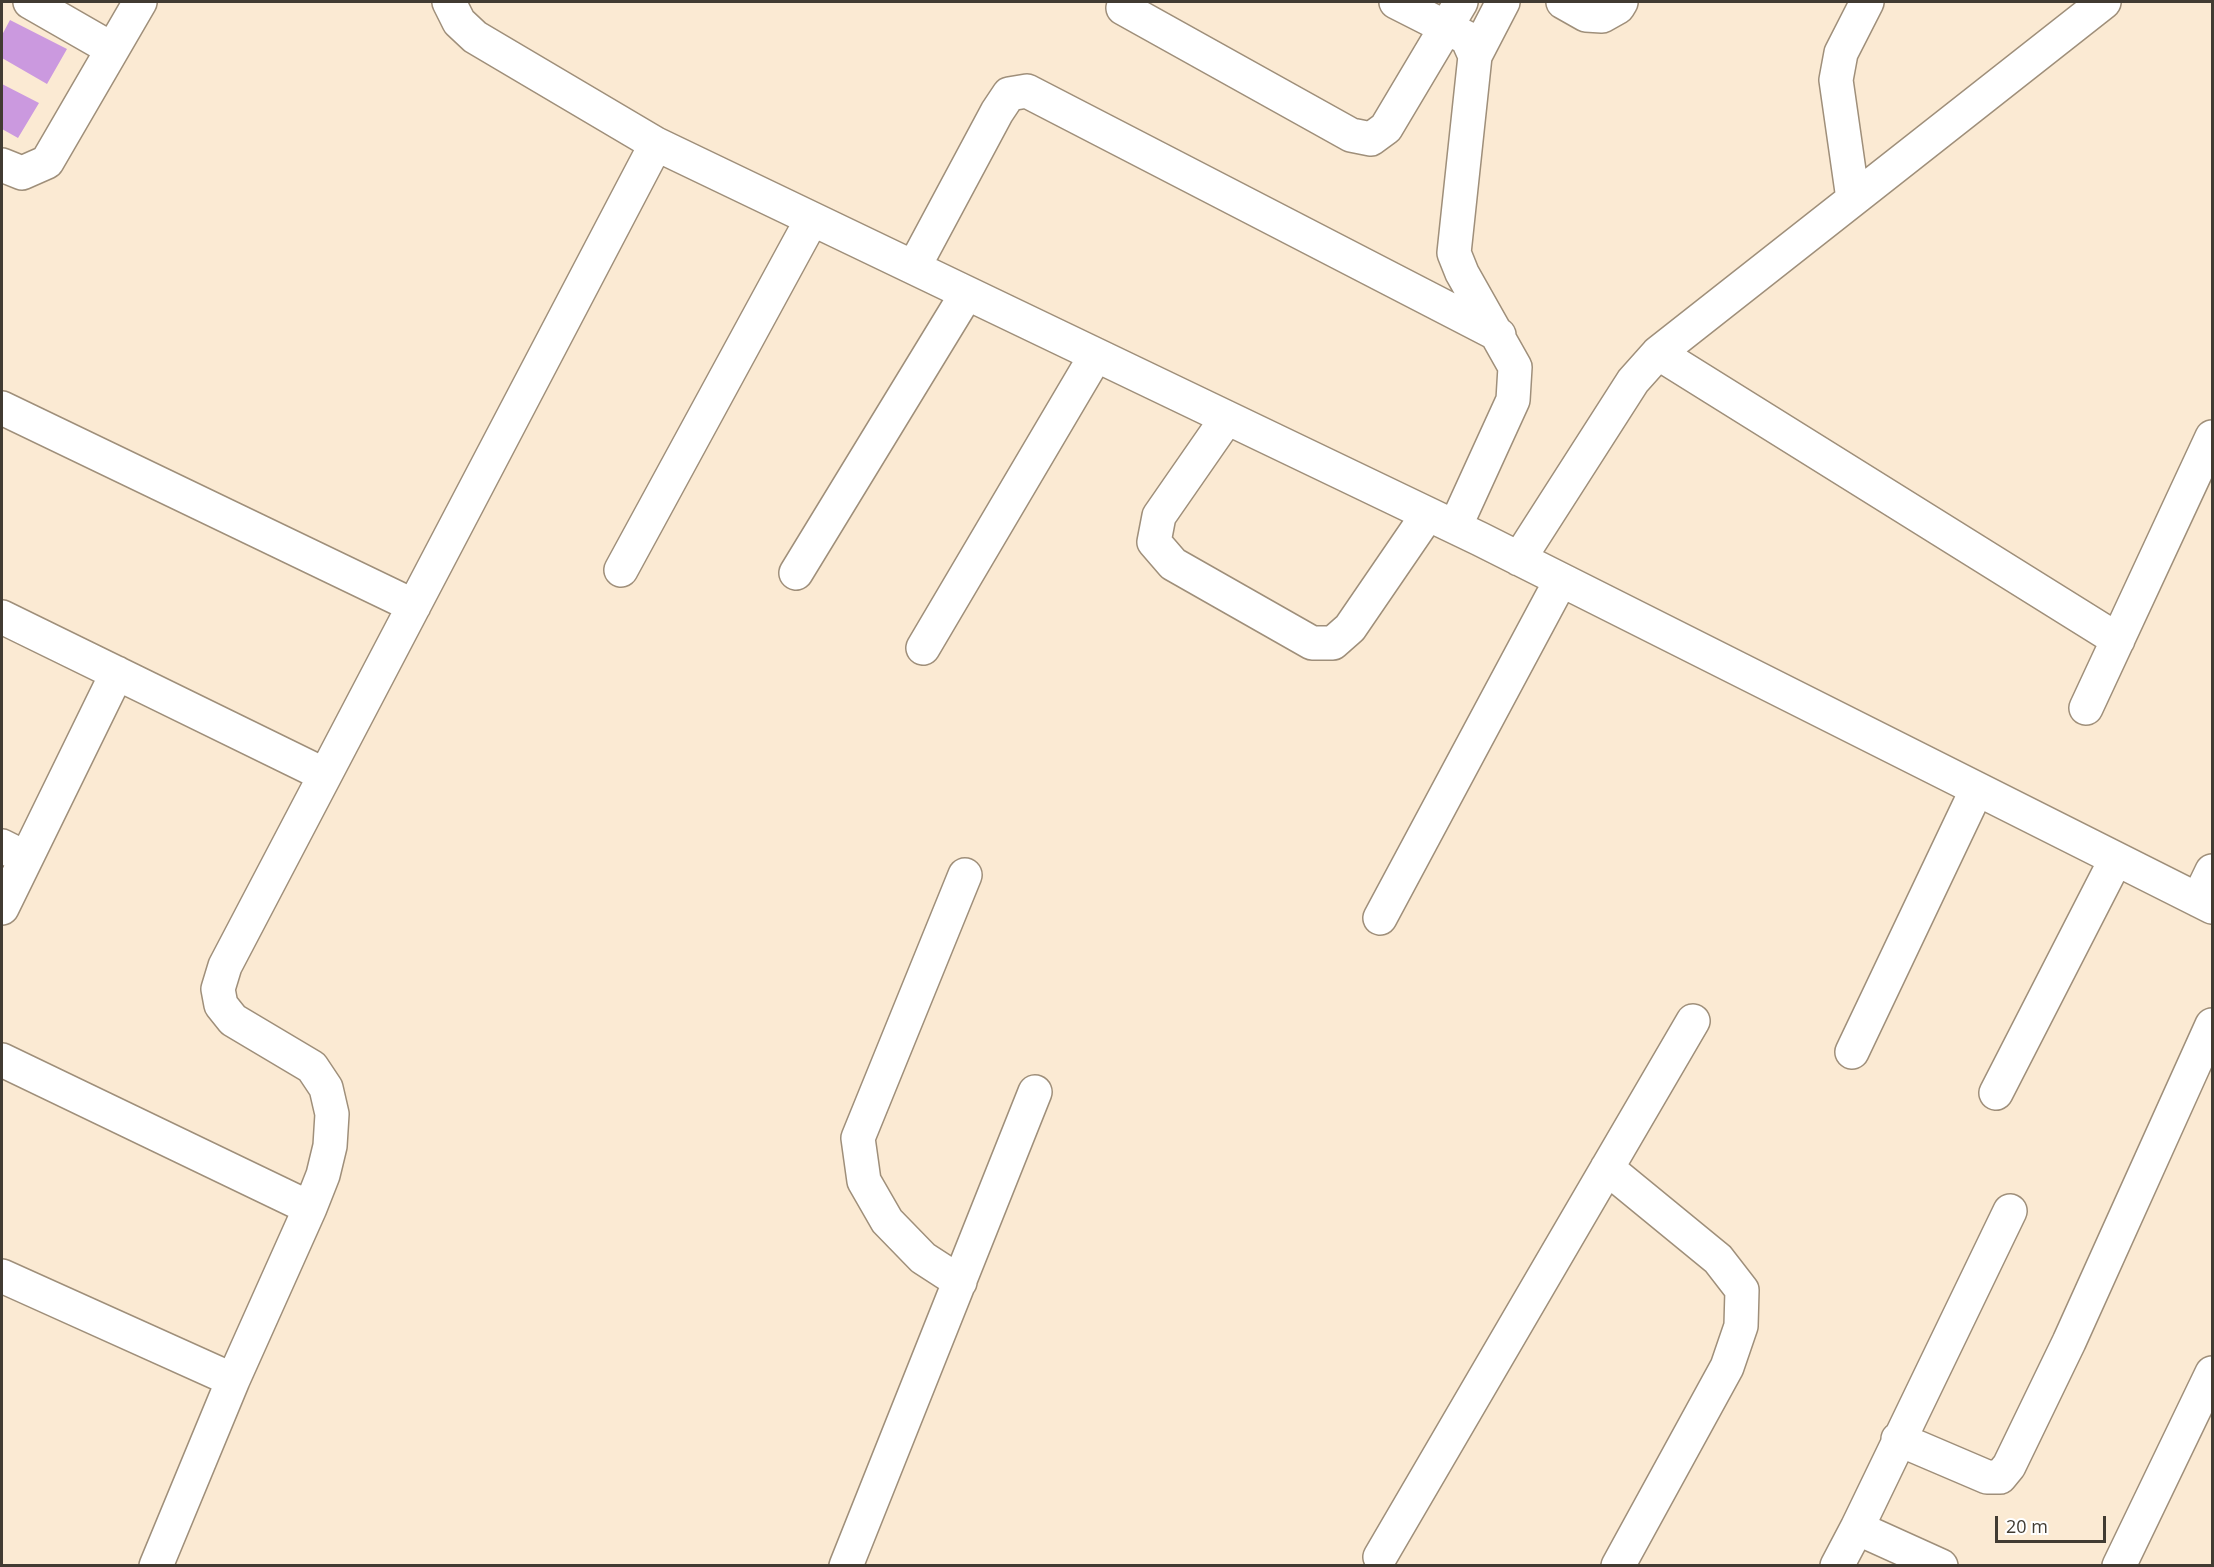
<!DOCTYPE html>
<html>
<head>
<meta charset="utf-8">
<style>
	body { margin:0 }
	#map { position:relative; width:2214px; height:1567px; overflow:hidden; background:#fbead3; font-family:"Open Sans",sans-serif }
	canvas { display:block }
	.frame { position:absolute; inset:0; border:3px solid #413b32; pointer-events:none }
	.scale { position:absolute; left:1995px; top:1516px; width:111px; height:27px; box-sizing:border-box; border:3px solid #413b32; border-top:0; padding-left:8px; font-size:18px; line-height:21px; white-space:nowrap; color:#413b32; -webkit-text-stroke:4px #fff; paint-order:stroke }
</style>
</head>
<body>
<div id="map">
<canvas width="2214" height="1567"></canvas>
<div class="frame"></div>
<div class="scale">20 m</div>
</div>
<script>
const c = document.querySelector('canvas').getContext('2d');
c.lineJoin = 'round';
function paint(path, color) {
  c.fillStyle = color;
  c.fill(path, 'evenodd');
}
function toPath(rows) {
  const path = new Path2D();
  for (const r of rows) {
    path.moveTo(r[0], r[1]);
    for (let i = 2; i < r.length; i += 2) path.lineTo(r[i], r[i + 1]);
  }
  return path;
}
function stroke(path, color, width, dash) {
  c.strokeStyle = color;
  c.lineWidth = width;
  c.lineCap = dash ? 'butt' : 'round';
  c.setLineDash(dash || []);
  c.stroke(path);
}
paint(toPath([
	[10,20,67,49,47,84,2,58,2,35],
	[2,84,39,103,18,138,2,129]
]), '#cb99df');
const minor = toPath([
	[30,2,112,49],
	[449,2,459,22,475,37,656,144,1480,539,2212,907],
	[1396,2,1467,38,1475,56,1454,253,1462,273,1515,367,1513,400,1455,527],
	[1563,2,1586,15,1602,16,1618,7,1621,2],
	[1123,8,1351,135,1371,139,1386,128,1461,2],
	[1475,56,1503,2],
	[2,165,22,173,47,162,140,2],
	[1853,199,1836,80,1841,53,1867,2],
	[914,267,997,112,1009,94,1027,91,1499,335],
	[1658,353,2118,640],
	[2,408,414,606],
	[1227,418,1159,516,1154,542,1173,564,1312,643,1333,643,1350,628,1428,514],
	[1519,559,1633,381,1658,353,2104,2],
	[621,570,812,219],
	[796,573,967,293],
	[2,617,325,775],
	[923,648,1096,355],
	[2086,708,2212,437],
	[2,846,26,858],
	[2198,900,2212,871],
	[2,908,117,673],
	[1380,918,1561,580],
	[1852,1052,1977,789],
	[2,1060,310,1208],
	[1996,1093,2116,859],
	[1607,1168,1718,1259,1742,1290,1741,1326,1727,1367,1618,1566],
	[2,1276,233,1380],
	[960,1282,923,1258,887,1221,864,1181,858,1138,965,875],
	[1898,1439,1987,1477,2000,1477,2009,1466,2069,1342,2212,1025],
	[1857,1528,1941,1566],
	[1380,1557,1693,1021],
	[156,1566,233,1380,310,1208,323,1175,330,1146,332,1114,326,1088,312,1067,233,1020,221,1005,218,989,225,966,656,144],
	[846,1566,1035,1092],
	[1837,1566,1857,1528,2010,1211],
	[2119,1566,2212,1373]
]);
stroke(minor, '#9f8f7a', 36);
stroke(minor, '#fff', 33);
</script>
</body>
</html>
